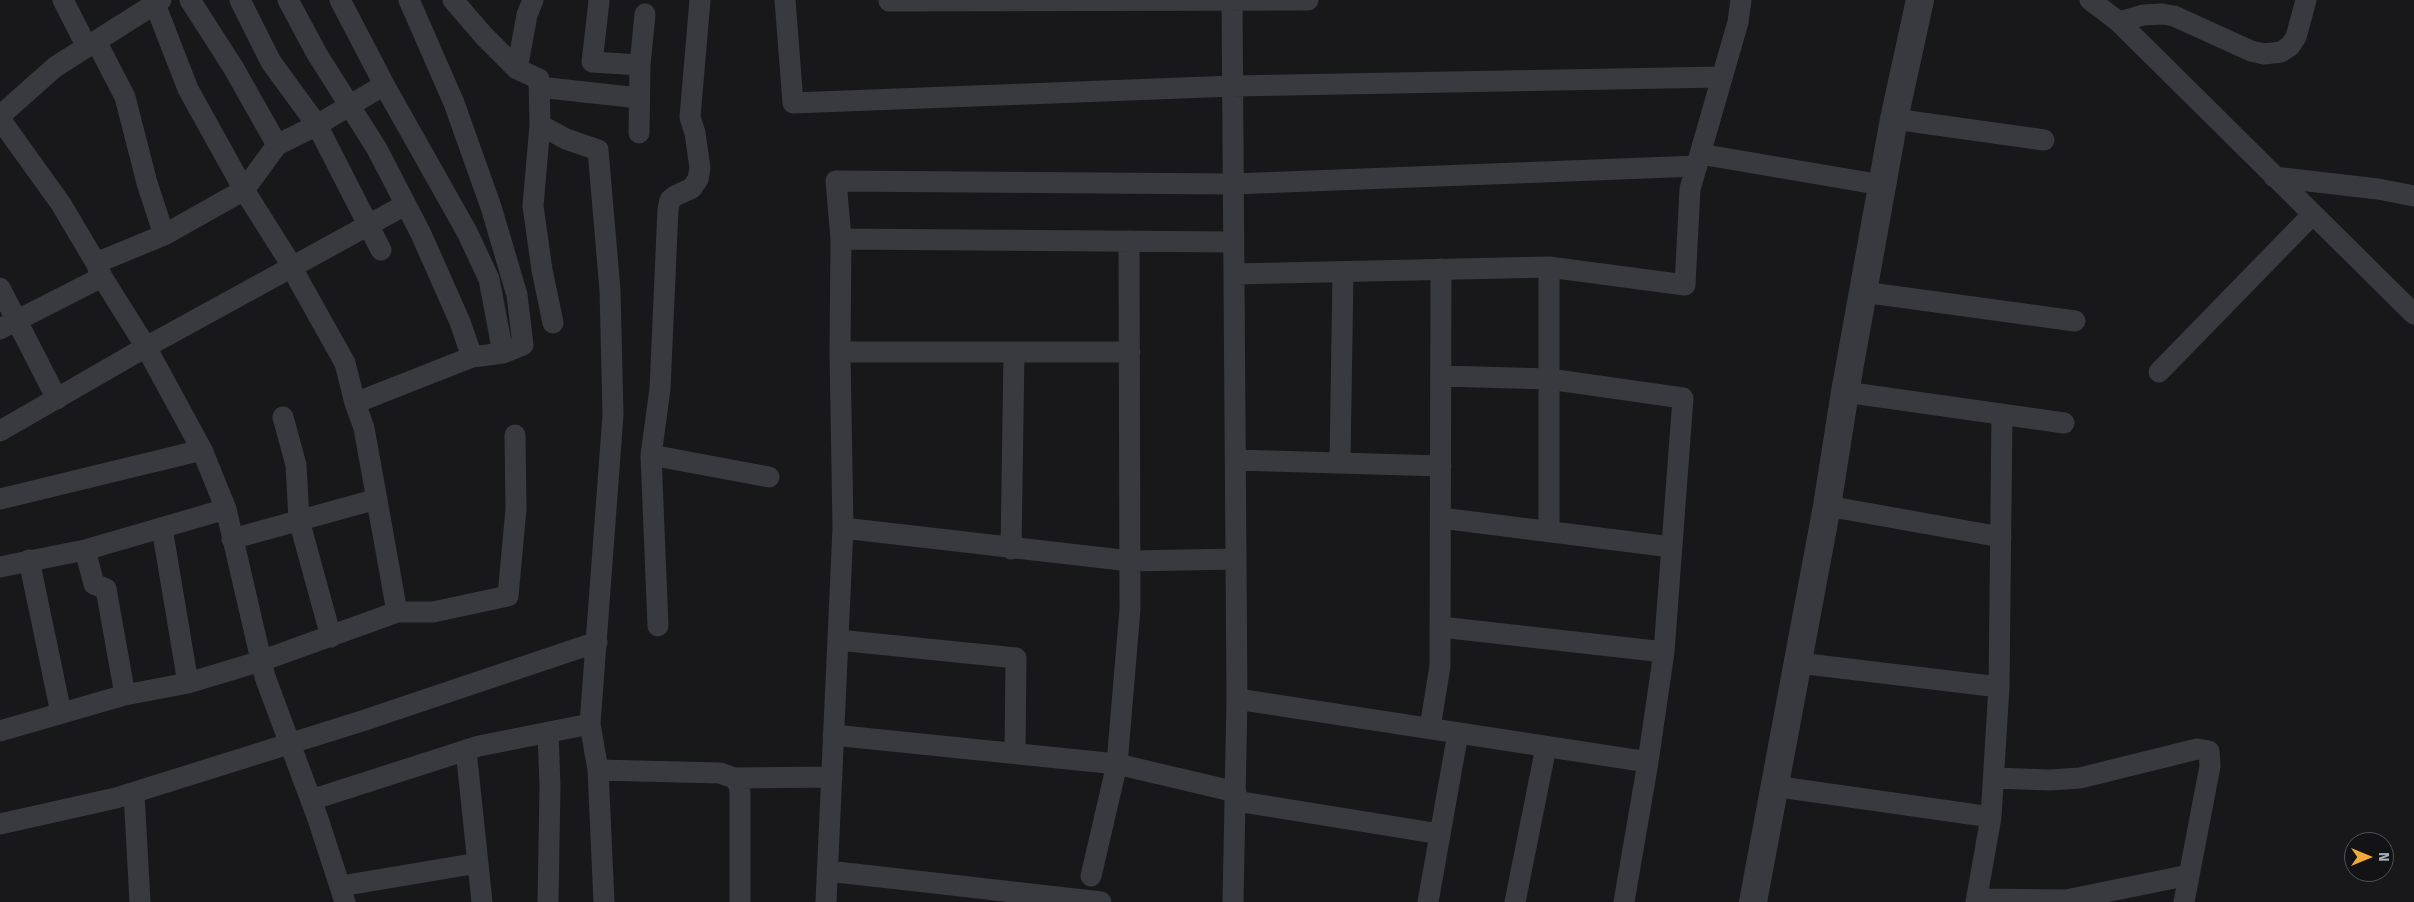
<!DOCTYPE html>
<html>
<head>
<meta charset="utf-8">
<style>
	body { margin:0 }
	#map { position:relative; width:2414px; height:902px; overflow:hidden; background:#18181a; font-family:"Fira Sans",sans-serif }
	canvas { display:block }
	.north { position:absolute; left:2344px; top:832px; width:50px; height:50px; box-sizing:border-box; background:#131315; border:1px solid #4f5257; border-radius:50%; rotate:90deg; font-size:14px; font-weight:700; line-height:20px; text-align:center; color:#aab0ba }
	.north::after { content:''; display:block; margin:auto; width:18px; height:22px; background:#f0aa3a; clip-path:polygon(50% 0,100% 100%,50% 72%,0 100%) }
</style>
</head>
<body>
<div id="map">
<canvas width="2414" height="902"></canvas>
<div class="north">N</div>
</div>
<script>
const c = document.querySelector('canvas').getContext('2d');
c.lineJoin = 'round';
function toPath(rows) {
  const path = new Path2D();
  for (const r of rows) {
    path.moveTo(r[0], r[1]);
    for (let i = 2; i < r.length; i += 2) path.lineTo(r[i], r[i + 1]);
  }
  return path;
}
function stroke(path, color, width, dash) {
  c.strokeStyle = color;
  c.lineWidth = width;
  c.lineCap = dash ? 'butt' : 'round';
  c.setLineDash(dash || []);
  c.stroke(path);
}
stroke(toPath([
	[63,0,87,47],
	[190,0,233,67,277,145],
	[240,0,271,62,317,125,381,250],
	[288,0,317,54,377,149,421,234,460,322,472,357],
	[340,0,387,90,467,232,489,279,503,353],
	[453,0,484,36,517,69,539,79,540,125,566,139,598,150,610,290,613,415,590,724,598,770,604,902],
	[785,0,793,103,1233,86,1721,77],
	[1232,0,1237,699,1233,902],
	[2090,0,2119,22,2414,314],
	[599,1,592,62,640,65],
	[889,1,1308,0],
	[155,4,188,89,244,190,292,266,299,281,345,363,355,403,364,428,397,612],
	[2119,22,2143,15,2162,14,2174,16,2251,51,2264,54,2281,52,2290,46,2296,37,2306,0],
	[96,41,125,97,147,183,164,235],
	[517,69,527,15,533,0],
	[539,87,639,98],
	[0,116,55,67,161,0],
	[0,119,61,204,96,263,102,277,146,347,202,450,226,509,265,677,318,819,345,902],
	[1894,119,2044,140],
	[540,125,533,206,542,270,553,323],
	[639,133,640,65,645,14],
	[1700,154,1882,185],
	[2274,177,2378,189,2414,196],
	[841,239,1234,242],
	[96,263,164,235,244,190,277,145,317,125,384,85],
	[1549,267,1549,531],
	[1234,274,1549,267,1685,285,1690,189,1738,22,1741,0],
	[0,288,57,399],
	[1863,292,2075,321],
	[0,329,102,277],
	[840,352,1130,352],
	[2159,372,2312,215],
	[1441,376,1549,379,1683,398,1664,652,1648,762,1624,902],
	[1845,392,2064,423],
	[355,403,472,357,503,353,523,345,517,295,491,207,454,103,409,0],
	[283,417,296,465,299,520,331,637],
	[0,431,146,347,405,205],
	[651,455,769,477],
	[1236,460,1441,466],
	[1340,463,1343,272],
	[0,499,202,450],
	[1827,506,2001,537],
	[1441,518,1671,547],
	[162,528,188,683],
	[843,528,1130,561,1236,559],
	[232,539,377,499],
	[1011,549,1014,352],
	[85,550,94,584,106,589,125,695],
	[29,560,61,713],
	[0,567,85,550,226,509],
	[658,626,651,455,660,389,668,209,670,200,675,196,692,188,698,179,700,168,695,133,690,117,700,0],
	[1441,627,1664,652],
	[838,640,1016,658,1015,753],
	[1799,663,1999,687],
	[1237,699,1648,762],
	[1430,728,1440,666,1441,269],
	[0,731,125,695,188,683,261,661,397,612,433,612,508,596,516,509,515,435],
	[548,732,550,786,548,902],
	[833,735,1117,764,1236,792],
	[466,750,482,902],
	[598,770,720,773,734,778,739,785,740,793,740,902],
	[734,778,832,777],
	[1994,778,2050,780,2080,778,2197,749,2209,751,2210,766,2184,902],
	[1773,786,1991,817],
	[134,793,140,902],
	[311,800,479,746,590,724],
	[1236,801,1440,834],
	[0,824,116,798,362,721,597,642],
	[828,871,1101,902],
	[1091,876,1117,764,1130,609,1129,241],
	[341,886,478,863],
	[1977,899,2066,900,2189,875],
	[826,902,843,528,840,352,841,239,836,181,1233,184,1697,166],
	[1428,902,1458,733],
	[1515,902,1546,747],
	[1976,902,1991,817,1999,687,2002,414]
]), '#393a3f', 21);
stroke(toPath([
	[1753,902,1827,506,1845,392,1894,119,1920,0]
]), '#393a3f', 28);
</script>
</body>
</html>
